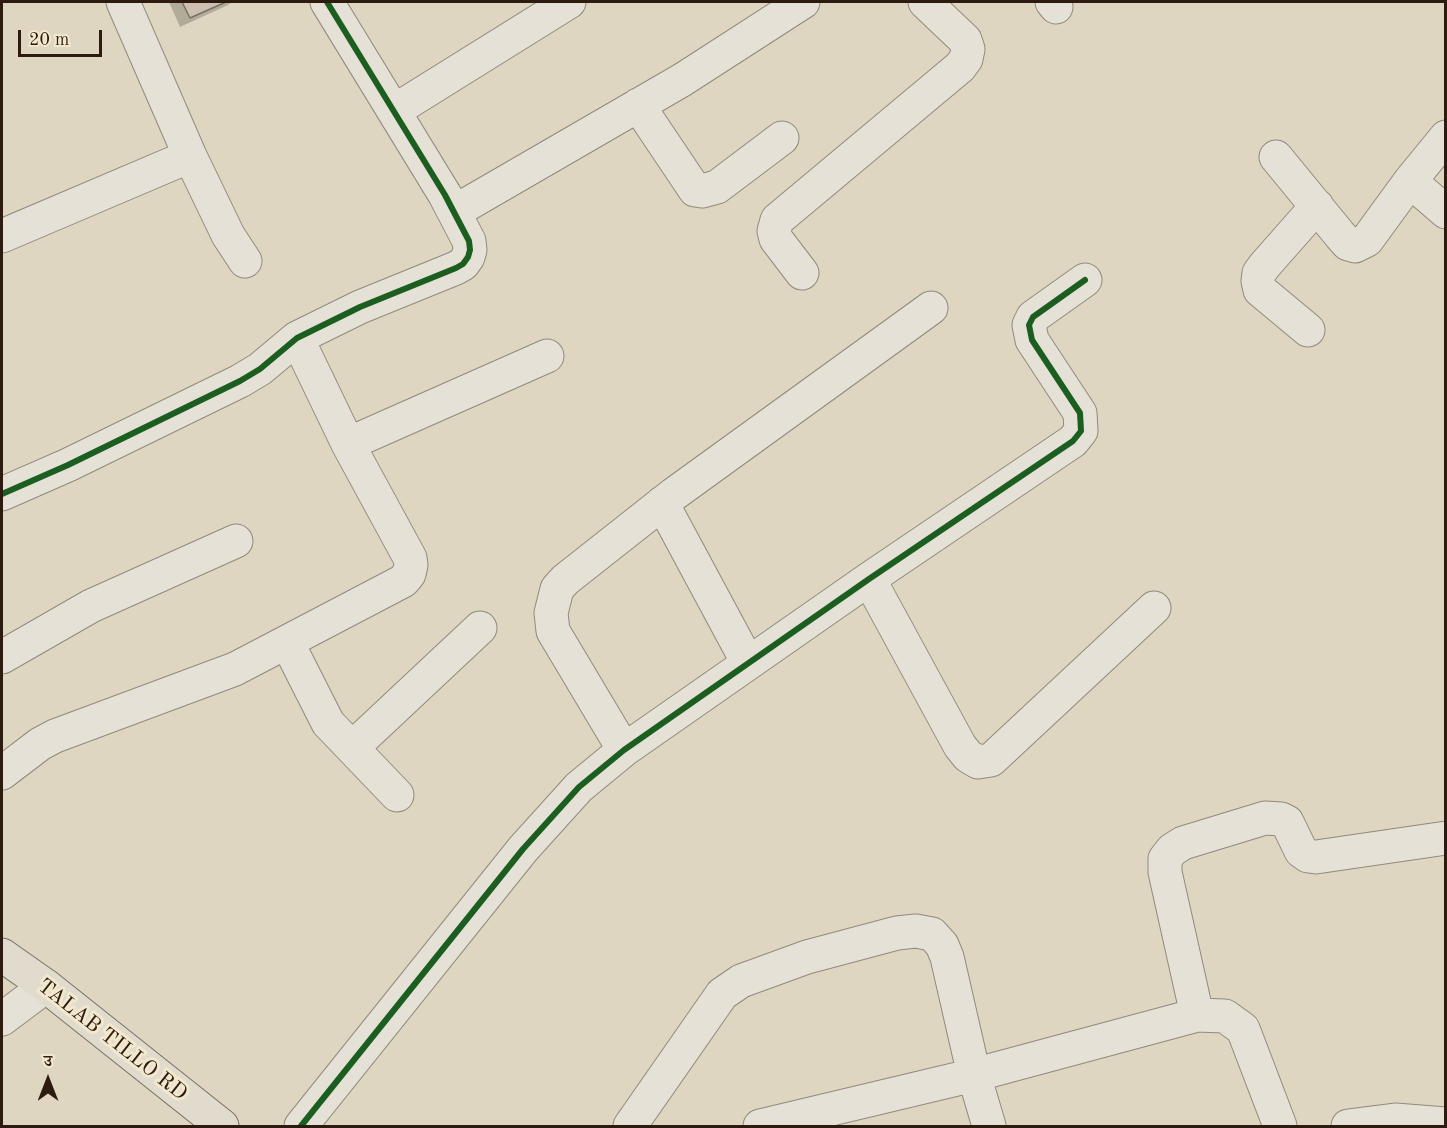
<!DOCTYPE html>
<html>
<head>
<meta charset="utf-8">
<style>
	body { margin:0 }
	#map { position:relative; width:1447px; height:1128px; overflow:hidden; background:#ded6c0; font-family:"Old Standard TT","Noto Serif Devanagari",serif }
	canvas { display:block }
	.frame { position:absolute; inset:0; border:3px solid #2e1b10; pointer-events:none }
	.north { position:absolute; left:18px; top:1050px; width:60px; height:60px; -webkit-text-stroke:4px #f2e8ce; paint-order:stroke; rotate:0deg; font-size:16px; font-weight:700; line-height:24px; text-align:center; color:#2e1b10 }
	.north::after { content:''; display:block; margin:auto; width:21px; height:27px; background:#2e1b10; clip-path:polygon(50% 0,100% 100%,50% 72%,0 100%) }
	.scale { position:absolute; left:18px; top:30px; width:84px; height:27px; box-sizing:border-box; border:3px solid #2e1b10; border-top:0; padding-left:8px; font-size:18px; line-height:21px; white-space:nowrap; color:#2e1b10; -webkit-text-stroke:4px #f2e8ce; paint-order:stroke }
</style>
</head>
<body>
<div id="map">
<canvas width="1447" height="1128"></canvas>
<div class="frame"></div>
<div class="north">उ</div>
<div class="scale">20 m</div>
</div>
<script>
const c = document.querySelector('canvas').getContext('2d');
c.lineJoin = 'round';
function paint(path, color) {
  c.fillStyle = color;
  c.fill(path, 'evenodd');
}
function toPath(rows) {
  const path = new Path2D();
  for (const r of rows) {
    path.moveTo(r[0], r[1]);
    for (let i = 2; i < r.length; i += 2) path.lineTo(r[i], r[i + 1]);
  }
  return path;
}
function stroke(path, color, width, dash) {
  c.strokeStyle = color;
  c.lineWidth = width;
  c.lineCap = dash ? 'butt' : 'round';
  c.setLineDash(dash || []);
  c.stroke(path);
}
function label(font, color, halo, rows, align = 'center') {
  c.font = font + ' "Old Standard TT",serif';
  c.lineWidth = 6;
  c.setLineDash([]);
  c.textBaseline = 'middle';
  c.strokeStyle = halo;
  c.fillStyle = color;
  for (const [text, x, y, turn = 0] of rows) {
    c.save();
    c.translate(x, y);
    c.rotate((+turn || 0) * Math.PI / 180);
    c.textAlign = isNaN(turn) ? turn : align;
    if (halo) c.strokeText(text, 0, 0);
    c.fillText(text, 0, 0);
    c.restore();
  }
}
paint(toPath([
	[169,2,232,2,228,5,180,27]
]), '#0003');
const building = toPath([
	[182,2,226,2,190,18,182,2]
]);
paint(building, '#cec0b1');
stroke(building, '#787165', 1.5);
const minor = toPath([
	[123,2,190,156,228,235,245,261],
	[1052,2,1056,7],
	[638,105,695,190,702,191,717,187,782,138],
	[394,111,569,2],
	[1276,157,1340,235,1348,244,1355,246,1367,240,1410,181,1446,137],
	[1410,181,1446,212],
	[454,212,682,80,803,2],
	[2,236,190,156],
	[802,273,776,239,774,231,777,220,960,67,966,59,968,49,965,40,925,2],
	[1308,330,1260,290,1258,281,1259,273,1265,265,1317,206],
	[348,444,547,356],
	[2,494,68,465,240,381,260,369,297,338,360,307,456,268,463,264,468,257,470,250,469,241,445,195,327,2],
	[662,503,748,663],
	[869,579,960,746,968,756,978,762,991,760,1154,608],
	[287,642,328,723,397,795],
	[2,657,91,606,236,541],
	[352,748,480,628],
	[624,750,553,631,551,613,557,589,565,580,674,494,931,308],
	[2,773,40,744,55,736,235,669,403,581,409,574,411,565,410,558,348,444,297,338],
	[1197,1015,1165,872,1165,859,1172,850,1183,843,1265,818,1281,819,1287,822,1301,851,1308,856,1316,857,1446,838],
	[2,1019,46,986],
	[301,1126,523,849,579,787,624,750,869,579,1073,441,1081,431,1080,413,1032,340,1029,325,1033,317,1085,280],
	[630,1126,722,994,741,981,807,957,897,933,916,931,932,934,942,945,947,957,974,1075,989,1126],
	[760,1126,974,1075,1197,1015,1225,1016,1243,1029,1280,1126],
	[1348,1126,1395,1120,1446,1124]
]);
const major = toPath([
	[2,955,46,986,222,1126]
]);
stroke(minor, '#908a7c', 35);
stroke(major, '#787165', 35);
stroke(minor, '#e5e1d6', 33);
stroke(major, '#e1dbce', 33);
stroke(toPath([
	[2,494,68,465,240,381,260,369,297,338,360,307,456,268,463,264,468,257,470,250,469,241,445,195,327,2],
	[301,1126,523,849,579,787,624,750,869,579,1073,441,1081,431,1080,413,1032,340,1029,325,1033,317,1085,280]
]), '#1b5e20', 6);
label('21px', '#2e1b10', '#f2e8ce', [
	["TALAB TILLO RD",112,1040,38]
]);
</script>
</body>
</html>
